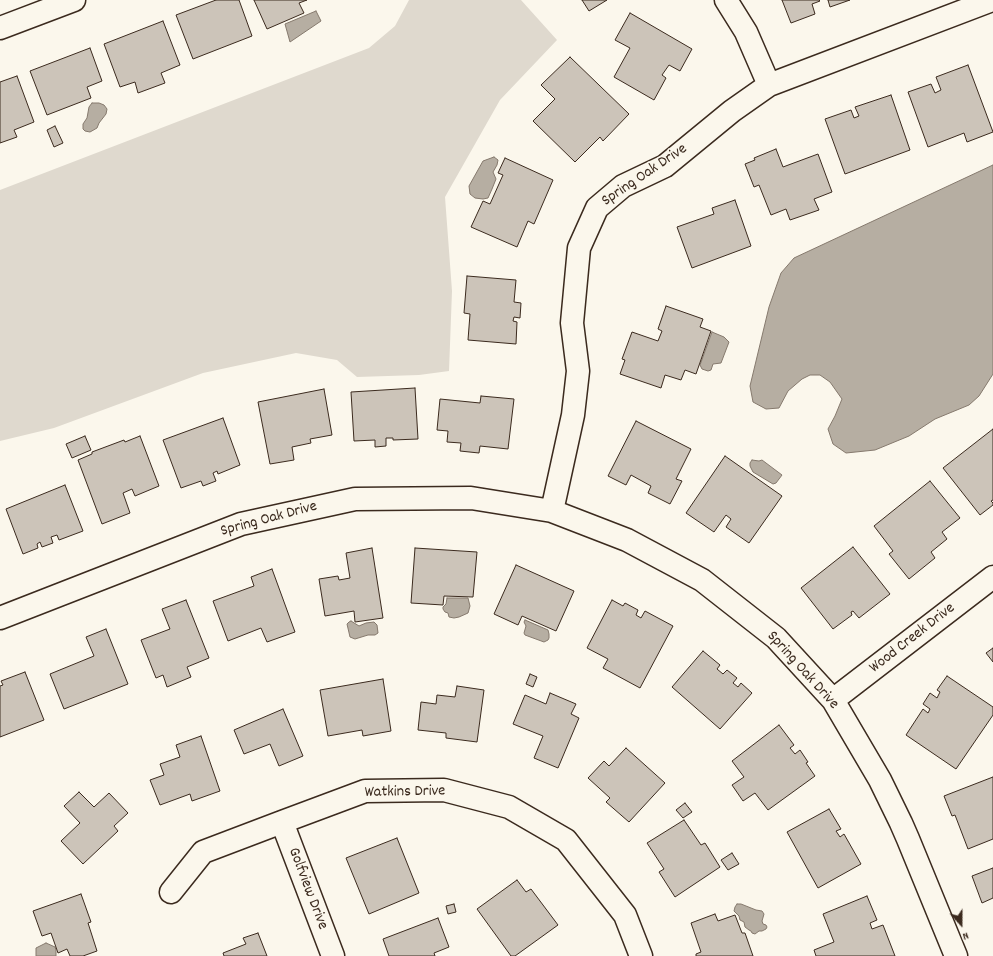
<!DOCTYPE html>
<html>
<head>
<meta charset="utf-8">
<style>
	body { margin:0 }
	#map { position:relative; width:993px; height:956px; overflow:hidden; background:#fbf7ec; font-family:Dekko,sans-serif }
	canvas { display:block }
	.north { position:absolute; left:941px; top:904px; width:40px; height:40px; -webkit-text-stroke:3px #fbf7ec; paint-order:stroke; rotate:159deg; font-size:11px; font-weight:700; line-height:16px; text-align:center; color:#3b2a1e }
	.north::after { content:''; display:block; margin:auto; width:14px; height:18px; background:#3b2a1e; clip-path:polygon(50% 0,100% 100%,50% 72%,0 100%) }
</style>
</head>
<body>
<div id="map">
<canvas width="993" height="956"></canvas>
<div class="north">N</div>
</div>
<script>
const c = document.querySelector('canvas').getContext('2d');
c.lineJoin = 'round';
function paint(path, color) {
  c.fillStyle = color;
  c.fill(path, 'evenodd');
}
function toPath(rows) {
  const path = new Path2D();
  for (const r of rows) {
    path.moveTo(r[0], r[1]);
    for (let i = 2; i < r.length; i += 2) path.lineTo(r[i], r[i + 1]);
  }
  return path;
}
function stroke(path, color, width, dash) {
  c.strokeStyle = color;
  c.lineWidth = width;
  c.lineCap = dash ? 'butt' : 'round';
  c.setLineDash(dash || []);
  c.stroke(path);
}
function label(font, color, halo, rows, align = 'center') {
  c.font = font + ' Dekko,sans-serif';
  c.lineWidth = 3;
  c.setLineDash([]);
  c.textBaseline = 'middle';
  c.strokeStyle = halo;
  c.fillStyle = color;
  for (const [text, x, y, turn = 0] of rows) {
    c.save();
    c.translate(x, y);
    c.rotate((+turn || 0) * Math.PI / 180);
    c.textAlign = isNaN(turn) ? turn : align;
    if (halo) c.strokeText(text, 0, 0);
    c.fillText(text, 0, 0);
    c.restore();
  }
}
paint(toPath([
	[409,0,521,0,557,40,500,100,445,197,452,291,449,371,419,375,357,377,337,360,296,353,203,373,54,428,0,441,0,190,369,48,395,26]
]), '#dfd9ce');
const water = toPath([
	[316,11,321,21,290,42,285,24,316,11],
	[92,103,99,103,104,105,107,109,106,114,99,123,97,128,90,132,85,131,83,129,83,124,87,118,89,107,92,103],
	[494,157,498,160,497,165,493,172,496,179,492,189,488,198,483,199,475,198,470,194,469,186,483,161,494,157],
	[993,165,993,374,979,396,969,405,935,419,909,436,875,450,846,453,833,444,828,429,835,416,842,399,830,382,820,375,810,375,802,379,788,391,779,408,766,409,753,402,750,386,769,307,781,273,794,258,993,165],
	[712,332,724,337,729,342,721,363,713,364,711,370,708,371,702,369,700,365,712,332],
	[752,460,759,461,762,460,782,475,776,483,773,484,753,472,750,466,750,463,752,460],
	[447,598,468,598,470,606,468,613,459,617,454,618,449,617,448,613,445,612,443,609,443,607,446,604,447,598],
	[525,620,548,630,549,634,549,638,548,640,544,642,525,635,524,633,526,626,524,622,525,620],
	[351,621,359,626,366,623,374,622,377,625,378,633,375,635,368,635,355,639,350,637,347,624,349,622,351,621],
	[737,904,741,904,756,910,762,911,764,914,762,921,763,924,766,925,767,927,766,929,762,931,759,931,755,934,752,933,751,931,749,930,745,927,744,922,740,920,739,916,734,911,735,907,737,904],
	[46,943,55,947,56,950,56,956,36,956,36,948,46,943]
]);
paint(water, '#b6aea2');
stroke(water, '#85796d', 1);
const building = toPath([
	[216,0,239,0,252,36,193,59,176,15,216,0],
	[254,0,307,0,299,3,304,13,267,29,254,0],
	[582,0,607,0,589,11,582,0],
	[782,0,819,0,820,1,812,4,815,14,791,23,782,0],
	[828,0,850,0,830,7,828,0],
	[630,13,692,49,680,71,669,65,662,75,666,78,654,100,614,77,630,48,615,40,630,13],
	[163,21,180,65,161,73,165,83,138,93,135,82,120,87,104,44,163,21],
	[90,48,102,81,87,87,91,98,47,115,30,71,90,48],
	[570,57,629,114,603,141,600,137,575,162,533,121,555,99,541,85,570,57],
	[968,65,993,132,967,142,964,133,928,147,908,92,931,84,935,93,941,90,936,77,968,65],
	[17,76,34,122,14,130,17,137,0,143,0,82,17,76],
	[891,95,910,150,845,174,825,119,851,110,854,118,859,116,855,107,891,95],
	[55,126,63,143,54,147,47,130,55,126],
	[776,149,783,167,818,154,832,192,814,199,819,210,790,220,786,209,771,215,759,185,754,187,745,164,755,160,754,158,776,149],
	[505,158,553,180,534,224,528,221,517,247,471,227,483,201,490,204,503,175,498,173,505,158],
	[735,200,751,246,692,268,677,227,714,214,712,208,735,200],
	[467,276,516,280,514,302,521,303,520,318,514,317,513,321,517,322,516,344,468,340,470,314,464,313,467,276],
	[666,306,703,319,700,327,711,331,696,374,685,370,681,380,665,375,661,388,620,374,625,360,622,359,632,332,658,341,662,331,658,329,666,306],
	[415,388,418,439,393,440,393,438,386,438,386,446,375,447,375,440,354,441,351,392,415,388],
	[324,389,332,435,310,439,311,443,292,447,294,460,270,464,258,402,324,389],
	[481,396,514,399,508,449,480,446,479,453,460,451,461,443,447,442,448,431,437,430,440,399,480,403,481,396],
	[223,418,240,465,218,474,217,471,213,473,216,481,203,486,201,481,181,488,163,440,223,418],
	[636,421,691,449,676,479,682,481,670,504,648,493,651,486,631,475,626,485,608,476,636,421],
	[993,429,993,500,991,501,993,503,993,505,980,515,943,468,993,429],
	[85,436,91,450,72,458,66,444,85,436],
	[140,436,159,486,135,496,132,489,123,493,130,513,102,524,78,460,92,454,92,452,124,440,125,442,140,436],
	[725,456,782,496,749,543,726,527,731,519,726,515,714,532,686,513,725,456],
	[930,481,960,518,942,532,947,539,931,552,935,558,909,579,889,554,893,551,874,526,930,481],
	[65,485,83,531,59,540,57,535,51,537,53,543,42,547,40,542,37,544,38,548,23,554,6,509,65,485],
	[853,547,890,594,859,618,853,611,851,612,852,615,833,629,801,588,853,547],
	[372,548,383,618,355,622,354,611,325,616,319,579,338,576,339,580,350,578,346,553,372,548],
	[415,548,477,552,473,597,444,596,443,605,411,603,415,548],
	[516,565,574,591,556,631,522,616,518,625,494,614,516,565],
	[272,569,295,632,267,642,261,628,228,641,213,601,254,586,251,577,272,569],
	[186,600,209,658,187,667,191,677,167,687,163,675,156,678,141,640,170,629,162,609,186,600],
	[612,600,623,606,625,603,638,610,636,615,641,618,645,611,673,626,640,688,603,668,608,659,587,648,612,600],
	[106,629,128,684,64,709,50,674,94,656,86,637,106,629],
	[993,648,993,662,986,653,993,648],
	[703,651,720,665,717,669,723,674,727,670,737,678,733,683,738,687,741,683,752,693,720,729,672,687,703,651],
	[25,672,44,720,0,737,0,686,3,685,1,681,25,672],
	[530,674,537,677,533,687,526,684,530,674],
	[947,676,993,707,993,715,956,769,906,735,923,709,928,713,930,709,923,704,930,693,937,698,940,692,937,690,947,676],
	[383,679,391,731,363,736,362,730,328,736,320,690,383,679],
	[457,686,484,690,477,742,446,738,446,733,418,730,421,702,436,704,437,695,455,697,457,686],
	[550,693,576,704,571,714,579,718,558,768,534,758,543,736,513,724,525,695,546,704,550,693],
	[283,709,303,756,279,766,270,744,244,754,234,730,283,709],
	[779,725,794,745,790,748,795,754,800,750,808,762,806,763,815,776,768,810,755,793,743,801,732,785,744,777,732,761,779,725],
	[201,736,220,791,192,801,190,794,160,805,150,780,164,775,160,764,180,757,176,745,201,736],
	[626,748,665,783,629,822,606,802,610,798,588,778,604,761,609,766,626,748],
	[993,777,993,839,968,849,955,815,952,816,944,796,993,777],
	[79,792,94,807,109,793,128,813,114,826,118,831,83,864,61,841,80,823,64,806,79,792],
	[685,803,692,812,683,818,676,810,685,803],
	[829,809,841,829,836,831,840,837,844,834,861,864,818,888,787,832,829,809],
	[684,820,701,845,705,843,720,867,675,897,659,872,664,869,647,843,684,820],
	[397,838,419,893,369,914,346,858,397,838],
	[732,853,739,864,728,870,721,860,732,853],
	[993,868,993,898,982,903,972,876,993,868],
	[517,880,526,892,531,889,558,925,515,956,511,956,477,909,517,880],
	[81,894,91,922,88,923,97,951,83,956,70,956,67,949,58,953,51,933,42,936,33,911,81,894],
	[867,896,877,920,870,923,872,929,883,925,895,956,816,956,814,950,834,942,823,914,867,896],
	[454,904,456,912,448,914,446,906,454,904],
	[715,914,718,921,735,915,742,933,745,933,753,956,696,956,696,954,701,952,691,923,715,914],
	[438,918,449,947,434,953,435,956,389,956,383,939,438,918],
	[258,933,267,956,224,956,223,953,246,944,243,938,258,933]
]);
paint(building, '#ccc4b9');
stroke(building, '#3b2a1e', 1);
const minor = toPath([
	[726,0,746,32,769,85],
	[0,28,74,0],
	[552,511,573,415,578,371,572,323,579,248,597,208,623,186,665,166,732,111,769,85,992,0],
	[0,618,241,524,355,499,471,498,552,511,627,540,702,580,776,638,833,700,880,780,901,823,908,839,956,956],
	[833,700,993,577],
	[282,822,333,956],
	[171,892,203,852,282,822,365,791,444,790,509,807,566,840,625,915,641,956]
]);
stroke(minor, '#3b2a1e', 25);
stroke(minor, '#fbf7ec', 22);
label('16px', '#3b2a1e', '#fbf7ec', [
	["Spring Oak Drive",645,176,-34],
	["Spring Oak Drive",269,520,-15],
	["Wood Creek Drive",913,639,-38],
	["Spring Oak Drive",802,671,48],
	["Watkins Drive",405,793,-1],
	["Golfview Drive",307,889,69]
]);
</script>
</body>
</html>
